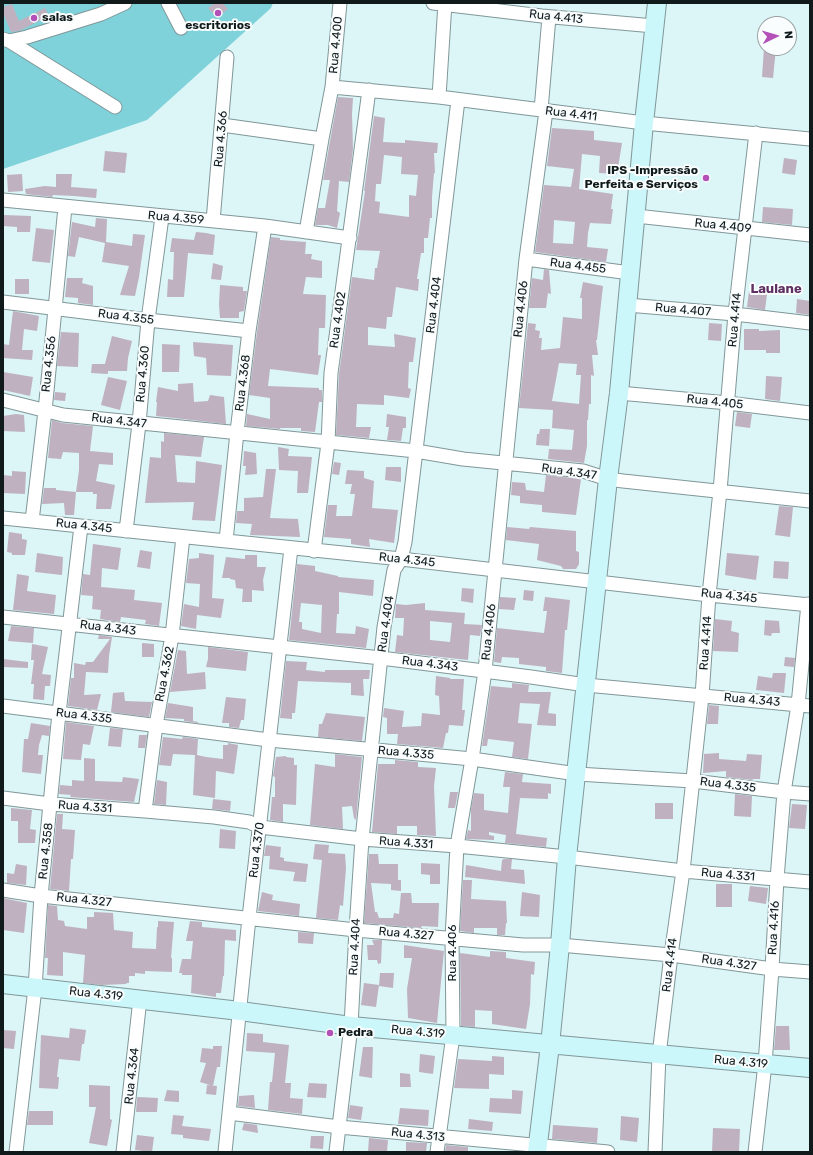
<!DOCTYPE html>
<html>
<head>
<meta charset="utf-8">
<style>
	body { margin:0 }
	#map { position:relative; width:813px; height:1155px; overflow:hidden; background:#dcf5f6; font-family:Rubik,sans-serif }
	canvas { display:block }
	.frame { position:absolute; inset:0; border:4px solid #111a1b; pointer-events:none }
	.north { position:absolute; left:757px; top:16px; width:40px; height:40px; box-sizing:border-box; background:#f9fdfe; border:1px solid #9ca2a3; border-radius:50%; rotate:85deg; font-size:11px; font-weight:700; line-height:16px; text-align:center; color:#111a1b }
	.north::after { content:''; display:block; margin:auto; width:14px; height:18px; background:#b351b9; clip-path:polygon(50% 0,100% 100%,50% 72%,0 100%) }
</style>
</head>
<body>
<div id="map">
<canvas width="813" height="1155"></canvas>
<div class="frame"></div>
<div class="north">N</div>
</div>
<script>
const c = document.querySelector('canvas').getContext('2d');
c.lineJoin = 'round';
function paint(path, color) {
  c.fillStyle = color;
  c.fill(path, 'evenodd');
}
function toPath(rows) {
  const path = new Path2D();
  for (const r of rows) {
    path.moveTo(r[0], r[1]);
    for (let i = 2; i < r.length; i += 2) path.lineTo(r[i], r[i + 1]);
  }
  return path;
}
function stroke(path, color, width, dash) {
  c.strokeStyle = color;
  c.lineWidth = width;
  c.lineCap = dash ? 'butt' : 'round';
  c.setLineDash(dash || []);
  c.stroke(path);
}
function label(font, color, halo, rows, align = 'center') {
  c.font = font + ' Rubik,sans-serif';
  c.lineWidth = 4;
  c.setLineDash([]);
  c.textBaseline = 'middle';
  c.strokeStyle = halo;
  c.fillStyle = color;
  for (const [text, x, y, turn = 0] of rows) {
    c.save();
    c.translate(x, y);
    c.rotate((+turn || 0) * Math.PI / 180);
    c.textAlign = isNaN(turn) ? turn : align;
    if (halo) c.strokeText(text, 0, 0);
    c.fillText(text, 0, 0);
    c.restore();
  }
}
paint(toPath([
	[3,3,273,3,271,8,147,120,3,169]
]), '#7fd2d9');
paint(toPath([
	[215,3,223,3,228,9,217,18,208,8],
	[12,4,19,21,45,8,49,16,19,31,11,32,3,13,3,7],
	[764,48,776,48,773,78,762,77],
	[338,97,353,98,352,114,353,149,349,182,339,181,337,211,340,213,337,228,328,225,315,225,318,208,325,208,330,180,323,180],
	[374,116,385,118,383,142,405,143,405,140,438,143,437,153,434,153,435,173,434,173,432,197,432,218,430,218,428,238,424,238,424,253,421,253,417,279,419,279,418,291,396,287,392,317,387,317,386,329,368,327,368,345,395,347,394,334,416,338,413,362,409,362,408,388,411,389,409,398,384,395,384,405,357,404,356,427,371,427,369,438,336,435,339,374,352,277,374,280,375,268,377,268,380,251,356,250,365,191,364,191],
	[384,155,402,157,401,174,418,175,416,196,409,195,409,217,379,213,380,202,375,201,376,184,381,184],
	[552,128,594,131,594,140,622,143,617,174,599,173,600,156,582,154,579,189,613,194,611,209,613,209,611,224,590,223,588,233,587,247,608,249,606,262,535,252,544,185,571,187,574,169,547,166],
	[554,220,575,222,573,244,553,243],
	[105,151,127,153,125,173,103,171],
	[784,158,797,160,795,175,782,173],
	[22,174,23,191,8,192,7,175],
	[56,174,72,174,71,187,97,189,96,198,74,196,53,195,52,197,26,194,25,189,45,186,56,187],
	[763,207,793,209,792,225,762,222],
	[3,215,31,216,30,232,17,232,17,227,3,226],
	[96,218,107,219,106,242,132,246,133,234,145,235,139,277,135,296,120,295,129,266,102,262,105,243,79,237,75,257,68,256,72,222,95,227],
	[36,228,54,230,50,263,32,261],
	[196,232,206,233,215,235,213,255,188,253,184,297,167,297,168,279,173,280,174,252,170,252,172,238,194,240],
	[271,237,280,238,280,240,306,242,305,254,312,254,311,259,322,261,322,278,306,277,303,294,326,295,325,328,319,328,318,355,321,355,318,375,270,369,268,386,319,388,319,390,322,390,322,402,319,402,315,432,301,431,301,428,280,428,280,429,246,426,247,414,270,419,270,398,249,395,257,332],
	[213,263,223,266,221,280,211,279],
	[544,269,549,270,551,294,548,293,546,308,529,308,532,278,543,280],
	[67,278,83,278,82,283,93,286,93,305,78,303,78,298,65,297],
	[15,279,29,279,29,294,15,294],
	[583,282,603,286,597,340,596,340,598,355,592,355,594,376,591,375,591,404,589,404,588,420,587,420,587,446,584,463,548,459,549,449,572,450,574,430,552,428,553,410,519,408,528,323,536,324,535,330,540,331,539,338,542,338,541,350,560,348,563,317,582,319,582,298,580,298],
	[559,363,577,364,576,375,581,375,579,404,552,401],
	[220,285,243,287,243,291,247,291,244,311,239,312,239,318,220,318,219,304],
	[749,291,767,294,765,310,747,307],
	[797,299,810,301,810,315,796,313],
	[13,311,39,316,37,331,24,329,22,350,33,350,32,360,3,358,3,344,9,345],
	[709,323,722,324,721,341,708,340],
	[744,329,759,329,759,331,780,330,780,353,766,353,766,350,744,350],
	[61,332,79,333,78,367,57,366],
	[112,336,132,341,128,358,127,371,108,371,108,374,91,373,92,364,105,364],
	[193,342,233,345,231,376,207,375,206,358,194,356],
	[162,344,180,345,179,372,162,372],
	[3,372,33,377,30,396,3,390],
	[766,376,782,377,780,401,765,399],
	[108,377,127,381,120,410,101,405],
	[193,383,194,402,208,401,210,395,224,397,226,424,156,416,157,402,156,402,158,387,178,391,178,384],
	[55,392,66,393,65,401,54,400],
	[737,412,752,414,750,428,735,426],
	[16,414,24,415,25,432,3,431,3,416],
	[387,414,406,417,406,428,403,428,401,441,387,440,389,427,386,427],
	[52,420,62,423,93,426,90,451,113,453,113,465,99,464,96,481,115,485,111,509,96,509,97,494,93,494,93,492,76,492,79,470,79,453,63,452,61,459,48,458],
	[540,429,550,429,549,446,536,445,537,434,539,434],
	[164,433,204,437,201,457,175,455,177,482,195,483,196,461,222,465,215,521,192,520,194,502,145,503,150,457,161,458,161,441,164,442],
	[278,447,289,449,288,456,312,457,308,493,297,493,298,471,279,470],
	[244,451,256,453,257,474,245,475,246,466,243,466],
	[334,462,341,463,339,475,332,474],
	[386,467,401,467,401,482,385,480],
	[266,469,276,469,270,518,298,519,300,537,250,535,252,524,236,523,237,511,244,511,244,498,263,497],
	[347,470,364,471,364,478,374,481,372,508,398,510,394,543,369,539,370,547,351,544,351,539,324,537,328,505,337,505,336,516,352,516,355,494,350,494,352,484,345,484],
	[12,471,26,472,25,494,3,493,3,475,12,476],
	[546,475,581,479,576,515,542,512,542,505,520,503,520,496,511,495,512,482,525,483,526,490,544,492],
	[44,488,56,488,56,490,76,492,74,515,65,515,64,503,42,504],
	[779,506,793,507,790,537,775,535],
	[507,527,529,529,530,527,576,531,576,551,579,552,579,564,576,569,563,569,561,566,537,560,539,544,506,540],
	[9,532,22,534,22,539,27,540,25,555,12,555,12,553,7,552],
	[93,544,121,548,118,570,102,568,101,587,135,590,134,600,162,603,159,626,145,624,146,620,121,617,120,622,100,619,101,610,92,609,93,596,81,595,83,574,90,575],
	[140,550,152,552,150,569,137,567],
	[37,553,63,557,62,575,35,572],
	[199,553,214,555,212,598,224,599,221,618,197,615,196,629,181,626,184,604,199,607,200,584,186,583,189,559,199,558],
	[727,553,759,556,756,580,725,575],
	[245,555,257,555,257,567,266,567,263,580,264,591,252,590,252,602,242,602,243,589,236,588,235,580,230,579,230,578,222,578,226,557,245,559],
	[774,561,789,562,788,579,773,578],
	[297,564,315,566,315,571,338,576,338,577,374,580,373,596,339,592,339,614,337,614,336,633,355,634,356,626,369,629,366,648,289,640],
	[301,603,322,605,321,633,302,629,302,622,299,622],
	[17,574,29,576,27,591,56,595,54,614,13,610],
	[462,588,474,589,473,603,461,601],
	[524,590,534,591,533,601,523,600],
	[500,597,516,598,514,610,499,609],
	[545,597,570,600,567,630,565,630,562,673,546,671,546,667,519,664,519,658,502,657,501,663,494,662,497,628,544,633,547,611,543,611],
	[425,603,425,610,465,613,464,624,482,625,480,636,470,635,468,660,395,652,397,635,403,636,404,618,395,618,396,604,406,605],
	[430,621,452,623,450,642,430,640],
	[715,619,732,621,731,631,739,633,738,652,713,651],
	[765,620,779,621,780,633,772,633,771,636,764,635],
	[11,626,34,628,33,643,8,641],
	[99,635,112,637,109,656,108,673,86,672,84,695,101,694,97,710,68,706,71,678,74,678,74,663,85,665,86,662,93,662,110,639,98,639],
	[142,643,154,644,154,657,142,657],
	[32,644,48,647,42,674,51,675,50,686,45,686,44,700,33,699,34,684,31,684,34,660,31,660],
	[208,647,248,652,246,671,206,667,208,659],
	[178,650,186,651,187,674,205,672,206,689,170,692],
	[785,657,795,658,794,667,784,666],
	[3,659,28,662,28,668,3,667],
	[286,661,307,662,306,670,325,672,325,670,370,670,369,679,363,679,364,696,351,695,351,683,298,681,295,713,292,713,292,719,280,718],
	[773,673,786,673,784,693,756,690,758,676,772,678],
	[436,676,450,678,450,679,464,679,462,710,465,710,463,726,449,725,448,733,446,733,443,748,397,744,398,734,387,734,387,718,383,717,384,708,404,711,402,727,421,726,422,713,440,715,439,696,435,695],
	[512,683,529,685,528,692,551,692,548,713,556,714,556,726,537,725,540,704,520,703,518,723,532,724,528,759,512,757,514,742,488,739,487,746,482,746,491,686,512,688],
	[124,692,125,701,152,702,149,717,111,712,113,693],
	[226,697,246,699,244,720,241,720,239,728,229,727,229,723,222,723],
	[168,703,193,707,193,721,198,722,198,723,184,721,184,719,165,718],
	[709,705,719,706,718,724,707,724],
	[326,713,365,717,362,741,318,737,319,724,322,724],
	[66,722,94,726,90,745,83,744,81,760,63,759],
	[31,723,50,726,49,736,42,735,39,745,38,755,43,755,41,774,22,772,24,739,28,739],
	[110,728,123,729,121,747,108,746],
	[139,735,147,735,145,748,138,748],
	[163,737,182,739,183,737,198,739,197,755,206,757,223,759,223,745,228,745,228,743,238,745,234,774,216,771,215,798,193,795,195,755,173,754,171,766,159,765],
	[719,753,719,759,746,761,747,754,762,755,760,779,753,779,752,780,726,777,726,771,703,773,704,754],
	[335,754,362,757,356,820,354,818,352,806,342,807,343,829,310,825,315,764,335,767],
	[286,756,286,757,294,758,294,765,297,765,296,805,283,804,283,822,270,820,272,797,275,797,275,777,273,776,276,757],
	[84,758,95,759,95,781,122,782,123,777,139,779,134,802,70,797,71,795,59,794,60,785,72,786,72,780,84,781],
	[395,760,418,762,418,767,436,768,434,786,436,836,417,835,417,826,397,826,397,834,372,832,378,764,395,764],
	[505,772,523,774,522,782,551,784,551,794,548,793,548,799,520,798,516,834,547,838,546,847,505,843,506,835,489,832,489,835,494,836,494,840,466,839,468,830,471,831,471,809,474,793,484,794,484,810,508,813,510,787,503,787],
	[157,780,167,782,166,805,154,804],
	[450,792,458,792,455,808,448,808],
	[735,794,752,796,751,817,734,816],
	[213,799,231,801,230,811,212,809],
	[655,803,673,803,673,819,655,819],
	[792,804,807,805,805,829,789,828],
	[11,808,32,810,30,829,36,830,35,843,18,843,18,821,11,821],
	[57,814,63,814,62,829,75,830,73,859,71,859,69,891,50,889],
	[220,829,236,831,235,849,219,848],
	[315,844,329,845,328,853,345,854,346,868,343,906,340,905,338,920,316,918,322,860,313,859],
	[266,845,281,847,280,857,284,858,284,861,308,864,306,882,293,881,295,872,269,869,270,856,264,856],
	[369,854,378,854,379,864,398,864,398,880,401,880,401,891,391,890,391,884,371,883,375,912,377,912,379,918,393,918,394,913,399,914,401,893,411,893,412,903,439,903,438,927,422,926,421,928,364,923],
	[504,859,512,859,511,869,524,870,525,884,465,877,466,865,501,871,502,860],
	[421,863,440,864,440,884,430,884,430,875,421,874],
	[16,864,27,866,26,885,7,883,7,873,14,874],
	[463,880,472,880,471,899,506,901,507,923,506,923,505,935,497,935,497,928,474,928,474,933,460,931],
	[716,884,732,884,732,907,716,907],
	[750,886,768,888,766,904,748,901],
	[262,892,273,895,272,900,300,904,299,916,258,911],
	[522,892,540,895,539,917,520,916],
	[3,898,27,903,24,933,3,930],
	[48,905,57,906,58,920,64,921,65,926,87,929,87,917,94,917,94,912,113,913,114,930,133,932,132,948,156,949,157,927,158,927,158,921,174,922,171,958,172,958,172,972,145,971,145,974,135,973,135,976,129,976,129,983,127,983,126,984,102,985,83,983,85,955,63,952,63,976,47,975,48,958,45,958],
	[190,921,202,922,202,927,236,930,236,941,225,940,224,976,223,976,221,993,216,993,216,997,191,993,192,975,182,975,182,973,179,973,182,959,191,959,193,941,186,941],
	[298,932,314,933,313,944,298,943],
	[372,940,382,940,381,963,378,964,377,960,368,960,367,945,374,945],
	[404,945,444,951,437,1023,408,1018,407,989,412,958,404,958],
	[490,951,506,952,506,958,535,962,534,975,531,974,530,1004,526,1029,492,1024,492,1011,475,1010,475,1027,461,1026,460,953,490,957],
	[380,973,394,973,393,988,379,986],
	[364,983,379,985,376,1007,361,1005],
	[776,1026,789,1026,790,1050,774,1050],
	[70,1028,86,1030,84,1044,82,1044,80,1061,59,1059,57,1077,59,1077,58,1089,39,1088,41,1035,69,1038],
	[3,1030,16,1031,14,1049,3,1048],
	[247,1033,263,1034,263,1042,289,1045,285,1083,291,1083,290,1098,303,1099,302,1114,268,1110,270,1082,272,1082,275,1053,246,1051],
	[213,1046,222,1046,220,1067,217,1067,213,1086,200,1082,206,1063,200,1062,202,1048,213,1049],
	[363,1047,373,1047,372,1078,359,1076],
	[420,1054,435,1056,433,1074,419,1072],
	[492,1056,504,1057,504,1075,489,1074,489,1089,454,1088,458,1059,492,1061],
	[400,1073,410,1074,411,1087,400,1087],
	[309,1083,327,1084,326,1098,307,1097],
	[89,1085,110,1086,110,1119,112,1120,107,1146,89,1143,96,1107,89,1107],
	[207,1085,217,1086,216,1095,206,1094],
	[167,1090,179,1091,179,1102,164,1101],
	[512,1090,523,1091,521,1114,489,1112,490,1098,512,1099],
	[254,1095,255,1108,238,1106,239,1096],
	[137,1097,158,1098,157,1112,136,1112],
	[350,1105,363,1107,361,1120,348,1118],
	[400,1108,429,1110,428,1126,398,1124],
	[29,1111,53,1111,53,1125,27,1125],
	[173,1115,184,1116,182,1126,211,1129,209,1141,183,1138,183,1135,171,1134],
	[621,1116,639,1118,637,1142,620,1140],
	[469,1119,493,1122,492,1131,468,1129],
	[244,1123,257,1125,258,1133,242,1130],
	[553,1125,598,1128,597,1143,552,1139],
	[713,1128,740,1129,739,1152,712,1152],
	[137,1135,154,1137,152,1152,135,1150],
	[311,1136,324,1136,323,1149,310,1148],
	[369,1138,388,1140,387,1152,368,1152],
	[406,1142,427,1143,426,1152,406,1152],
	[446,1145,468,1147,468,1152,445,1152]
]), '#bfb1c0');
const street = toPath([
	[168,3,181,28],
	[433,3,542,16,654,26],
	[3,39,9,41,27,37,101,14,125,3],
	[9,41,115,107],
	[332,87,439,97,644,123,810,139],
	[439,97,445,3],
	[541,110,549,17],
	[222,125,322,139],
	[3,200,265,226,350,238],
	[636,216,810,235],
	[213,221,227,57],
	[306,232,322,139,332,87,340,3],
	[526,259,630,273],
	[3,302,148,320,249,331],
	[627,305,735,314,810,323],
	[619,393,728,403,810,413],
	[3,400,63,415,416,451,463,459,583,471,608,479,623,481,810,501],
	[3,518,401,559,709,595,810,605],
	[32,521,45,411,65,207],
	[126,531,139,424,148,320,162,217],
	[226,541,237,432,249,331,265,226],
	[314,551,328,443,331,373,337,329,369,90],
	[3,617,381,658,531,677,586,685,810,706],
	[3,706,269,740,472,759,577,774,693,781,784,792,810,794],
	[3,798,50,804,145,811,214,817,249,822,260,827,362,839,457,846,567,857,683,871,810,882],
	[145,811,156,725,172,636,183,537],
	[3,890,41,896,356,930,523,945,560,945,671,955,772,969,810,972],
	[229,1113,339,1127,608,1152],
	[16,1152,35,988,41,896,59,713,81,526],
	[123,1152,140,999],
	[225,1152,249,918,291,548],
	[336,1152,351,1026,356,930,362,839,384,627,394,570,401,559,405,542,458,100],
	[437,1152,453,1035,452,938,457,846,472,759,485,671,526,259,546,111],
	[655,1152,659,1055,671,955,683,871,702,696,709,595,720,491,735,314,756,133],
	[755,1152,765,1064,772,969,777,879,784,792,798,705,808,604]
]);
const secondary = toPath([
	[3,984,240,1011,351,1026,810,1068],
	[537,1152,550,1045,560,945,567,857,608,479,619,393,644,123,657,3]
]);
stroke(street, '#819799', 15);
stroke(secondary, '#819799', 20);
stroke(street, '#fff', 13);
stroke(secondary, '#ccf7fa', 18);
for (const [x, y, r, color] of [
	[218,13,4,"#b351b9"],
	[34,18,4,"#b351b9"],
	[706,178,4,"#b351b9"],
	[330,1033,4,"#b351b9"]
]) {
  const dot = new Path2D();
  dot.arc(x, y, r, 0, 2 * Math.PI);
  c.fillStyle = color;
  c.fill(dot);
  stroke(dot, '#f9fdfe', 1.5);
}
label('12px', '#111a1b', '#f9fdfe', [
	["Rua 4.413",556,17,6],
	["Rua 4.400",336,45,-85],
	["Rua 4.411",571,114,7],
	["Rua 4.366",221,139,-85],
	["Rua 4.359",176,218,5],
	["Rua 4.409",723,226,6],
	["Rua 4.455",578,266,7],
	["Rua 4.404",434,305,-83],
	["Rua 4.406",521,309,-84],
	["Rua 4.407",683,310,5],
	["Rua 4.355",126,317,7],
	["Rua 4.402",338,320,-82],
	["Rua 4.414",735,320,-85],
	["Rua 4.356",49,364,-84],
	["Rua 4.360",143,374,-85],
	["Rua 4.368",243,383,-83],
	["Rua 4.405",715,402,6],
	["Rua 4.347",119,421,7],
	["Rua 4.347",569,472,8],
	["Rua 4.345",84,526,6],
	["Rua 4.345",407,560,6],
	["Rua 4.345",729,596,6],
	["Rua 4.404",386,624,-82],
	["Rua 4.343",108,628,7],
	["Rua 4.406",489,632,-84],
	["Rua 4.414",706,643,-86],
	["Rua 4.343",430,664,7],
	["Rua 4.362",165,674,-79],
	["Rua 4.343",752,700,5],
	["Rua 4.335",84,716,7],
	["Rua 4.335",406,753,5],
	["Rua 4.335",728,785,7],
	["Rua 4.331",85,807,4],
	["Rua 4.331",406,843,4],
	["Rua 4.370",257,850,-83],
	["Rua 4.358",46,851,-84],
	["Rua 4.331",728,875,5],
	["Rua 4.327",84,900,6],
	["Rua 4.416",774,928,-87],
	["Rua 4.327",406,934,5],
	["Rua 4.404",355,947,-87],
	["Rua 4.406",453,953,-90],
	["Rua 4.327",729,963,8],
	["Rua 4.414",670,965,-83],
	["Rua 4.319",96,994,6],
	["Rua 4.319",418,1032,5],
	["Rua 4.319",741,1062,5],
	["Rua 4.364",132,1076,-84],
	["Rua 4.313",418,1135,6]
]);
label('bold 12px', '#111a1b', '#f9fdfe', [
	["salas",42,18],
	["escritorios",218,26,"center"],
	["IPS -Impressão",698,171,"right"],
	["Perfeita e Serviços",698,185,"right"],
	["Pedra",338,1033]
], 'left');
label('bold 13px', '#5e2f61', '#f9fdfe', [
	["Laulane",776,289]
]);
</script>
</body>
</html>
